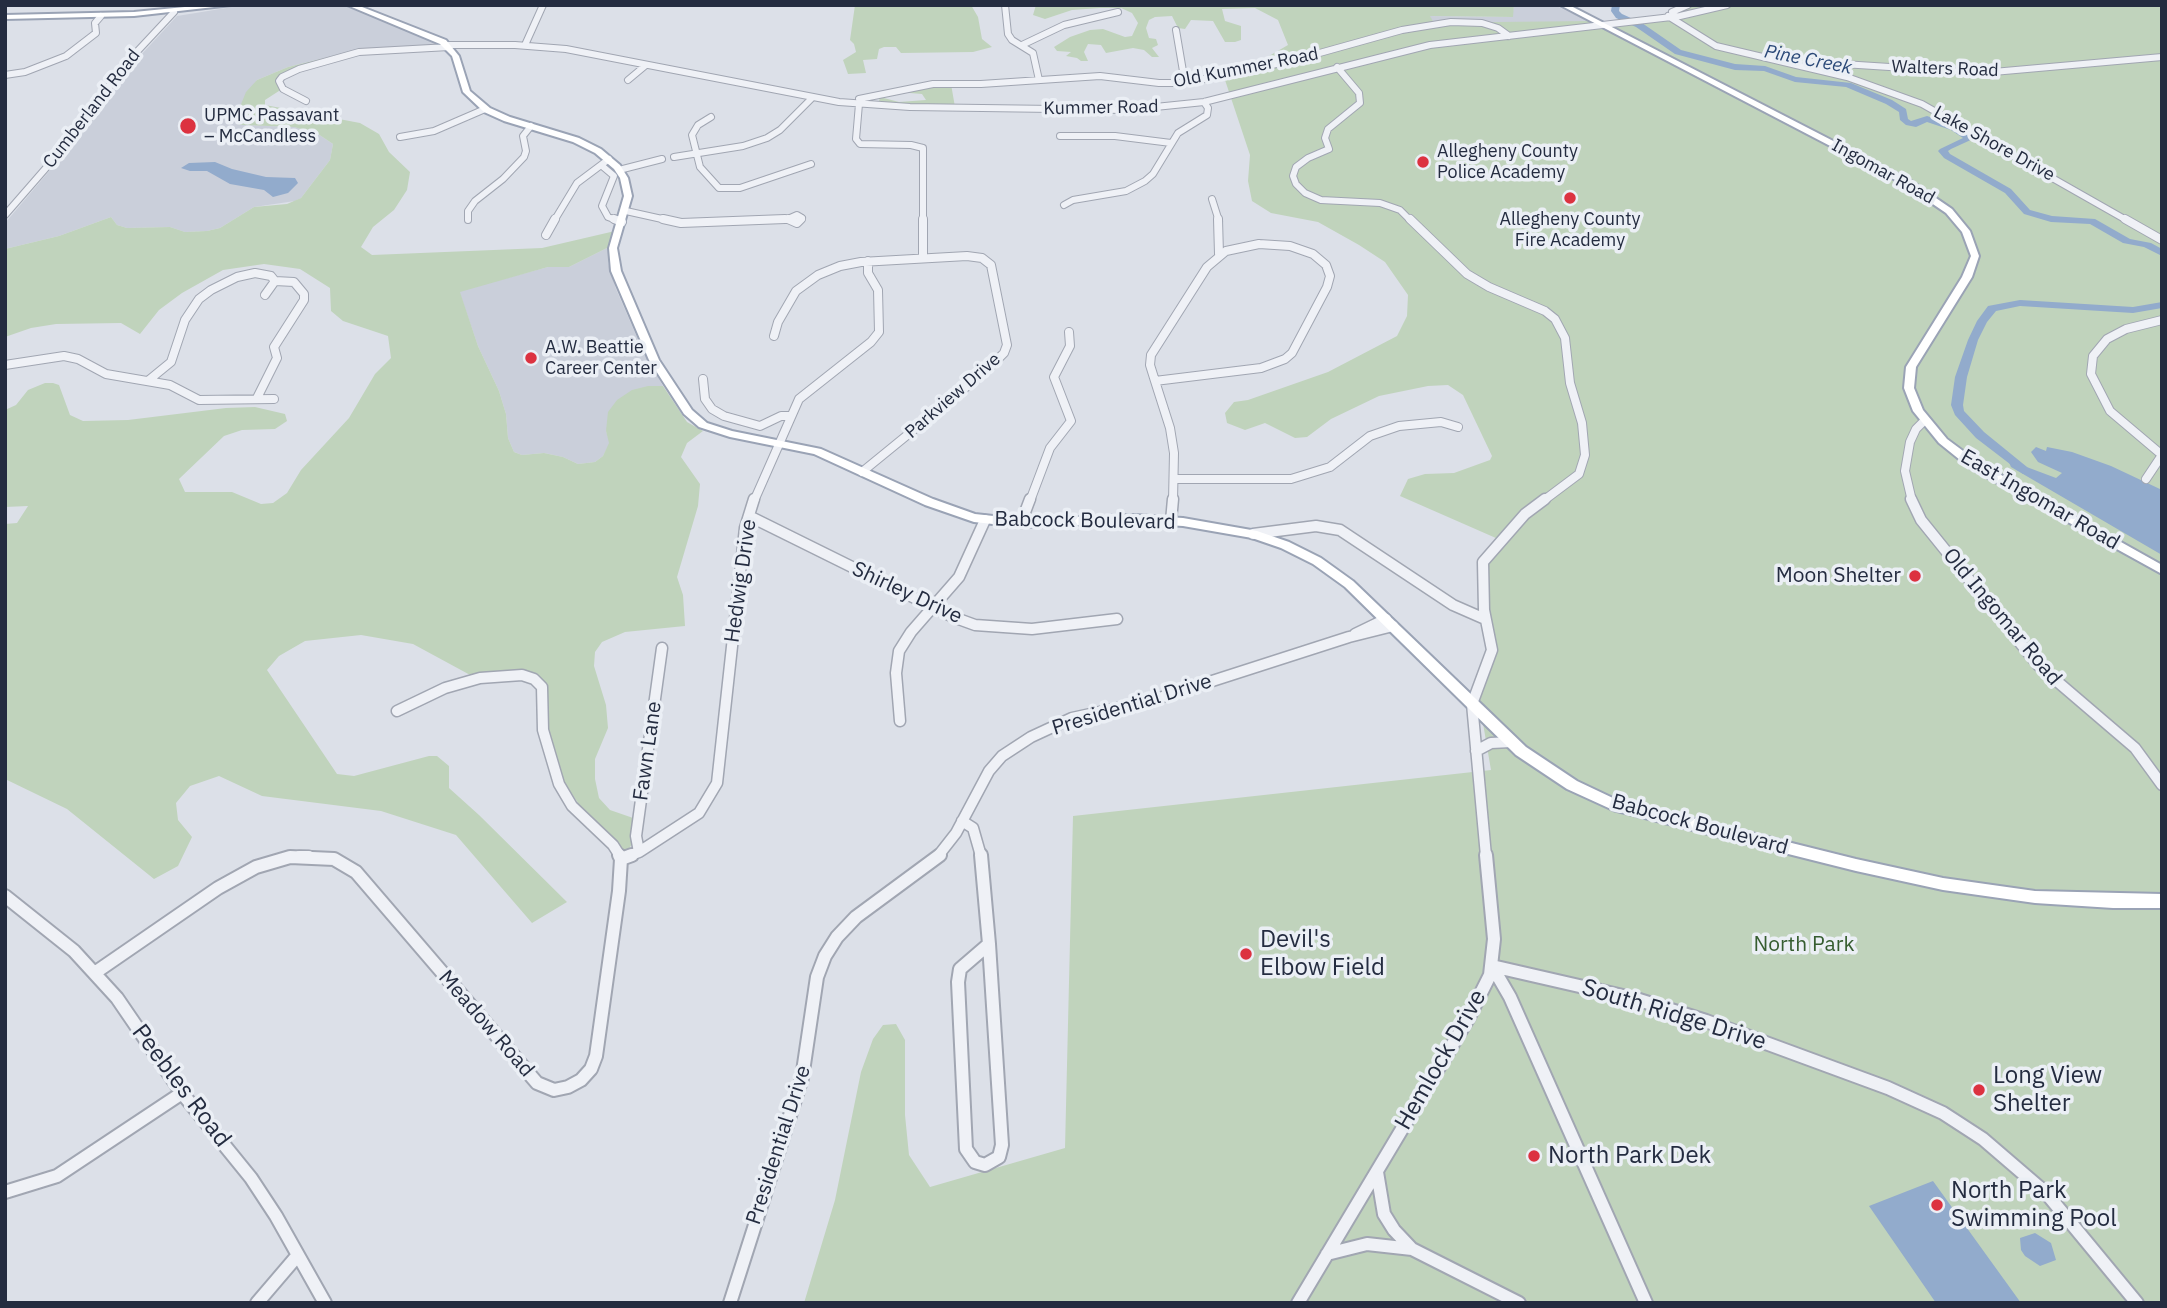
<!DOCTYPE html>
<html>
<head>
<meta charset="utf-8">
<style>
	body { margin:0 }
	#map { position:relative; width:2167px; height:1308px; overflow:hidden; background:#dce0e8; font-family:"IBM Plex Sans",sans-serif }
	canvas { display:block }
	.frame { position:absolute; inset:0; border:7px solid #242c40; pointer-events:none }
</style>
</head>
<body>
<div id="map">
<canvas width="2167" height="1308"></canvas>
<div class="frame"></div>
</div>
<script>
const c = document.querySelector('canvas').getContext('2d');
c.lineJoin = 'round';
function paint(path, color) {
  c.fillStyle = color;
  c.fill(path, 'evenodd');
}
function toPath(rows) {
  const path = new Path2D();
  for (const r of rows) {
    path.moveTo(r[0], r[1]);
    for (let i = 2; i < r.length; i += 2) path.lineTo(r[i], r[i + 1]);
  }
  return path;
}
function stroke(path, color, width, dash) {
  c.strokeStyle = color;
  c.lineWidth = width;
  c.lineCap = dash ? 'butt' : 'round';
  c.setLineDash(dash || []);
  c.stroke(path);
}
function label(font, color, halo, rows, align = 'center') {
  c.font = font + ' "IBM Plex Sans",sans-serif';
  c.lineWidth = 7;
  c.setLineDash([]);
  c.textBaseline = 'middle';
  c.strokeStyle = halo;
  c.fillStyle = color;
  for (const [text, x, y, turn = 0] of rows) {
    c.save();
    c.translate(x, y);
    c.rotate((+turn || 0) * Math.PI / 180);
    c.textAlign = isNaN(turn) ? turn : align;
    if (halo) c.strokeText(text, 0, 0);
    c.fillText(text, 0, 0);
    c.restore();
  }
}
paint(toPath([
	[245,5,342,5,423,35,442,47,349,52,288,67,257,80,235,119,243,125,294,127,318,134,333,144,330,160,301,198,295,201,254,207,220,228,207,231,185,232,170,227,127,228,117,225,111,217,59,236,5,249,5,223,97,115,115,83,177,16],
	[1514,5,1554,5,1592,22,1434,23,1429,16,1512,17],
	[609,247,608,263,616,289,643,351,663,386,648,387,606,431,610,443,603,456,595,462,578,464,563,457,544,453,522,455,514,452,508,438,506,414,499,391,478,346,459,291,548,267,569,267]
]), '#cacfda');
paint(toPath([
	[855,5,971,5,978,17,982,39,992,47,973,52,901,53,896,47,884,47,879,49,877,59,863,60,866,73,848,74,843,60,856,52,854,44,850,40],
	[1036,5,1514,5,1513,17,1430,16,1434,23,1263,65,1269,56,1288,45,1278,20,1255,8,1222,9,1225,21,1241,26,1241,40,1235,42,1225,42,1213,21,1191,20,1185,29,1178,28,1172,16,1155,17,1149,20,1146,28,1149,38,1156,39,1158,45,1152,48,1159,57,1152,57,1144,50,1133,48,1106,53,1101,45,1088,44,1084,52,1088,61,1081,61,1077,58,1066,56,1071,52,1057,51,1054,47,1070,37,1090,30,1103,29,1125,37,1132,36,1138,23,1132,13,1121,8,1100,8,1072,10,1045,19,1033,15],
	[1693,5,2162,5,2162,1303,804,1303,835,1200,861,1072,873,1039,883,1025,896,1024,905,1040,905,1115,909,1155,930,1187,1065,1148,1073,816,1491,770,1479,700,1497,647,1488,616,1490,594,1488,565,1491,557,1505,542,1400,496,1408,479,1425,474,1454,473,1490,460,1492,456,1463,395,1448,385,1428,386,1379,396,1331,419,1307,437,1295,438,1265,423,1245,430,1227,423,1225,413,1234,402,1248,400,1328,372,1397,336,1407,316,1408,295,1385,262,1359,245,1318,222,1271,213,1252,201,1248,181,1250,155,1224,77,1296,63,1396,33,1462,23,1496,22,1592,21,1606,28,1689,18,1683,11],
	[349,52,281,77,282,89,265,100,265,105,360,123,379,134,389,152,410,172,407,190,394,210,373,227,361,247,372,255,542,248,615,231,609,247,569,267,548,267,460,292,478,346,499,391,506,414,508,438,514,452,522,455,544,453,563,457,578,464,595,462,603,456,609,443,606,431,608,412,617,400,632,390,648,386,663,386,687,422,703,431,687,443,681,457,700,484,698,506,677,577,683,595,685,626,625,632,602,642,595,652,594,666,606,705,608,728,595,759,595,779,599,798,610,810,636,819,632,844,628,850,623,851,612,836,582,809,562,779,549,731,545,684,539,676,530,672,508,671,472,676,413,644,361,635,305,641,279,656,267,670,337,774,354,776,429,756,437,756,449,766,449,788,479,815,567,902,532,923,456,835,381,811,262,796,219,776,190,786,176,803,178,820,192,837,178,866,154,879,67,809,5,779,5,524,17,523,28,506,5,507,5,410,16,405,28,390,45,383,53,383,59,385,70,415,83,421,128,420,226,408,255,407,285,414,287,421,275,429,242,430,224,436,179,479,185,492,232,492,261,504,273,503,287,493,301,470,349,418,375,374,391,358,388,336,343,321,331,311,330,288,300,269,264,264,223,270,182,293,159,310,140,334,121,323,56,324,31,328,5,337,5,249,59,236,111,217,117,225,127,228,170,227,185,232,207,231,220,228,254,207,287,204,301,198,330,160,333,144,318,134,294,127,243,125,237,124,235,119,246,92,257,80,288,67],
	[951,84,955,107,878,105,880,97,899,102,926,100,922,94,898,92]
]), '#c0d3bc');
paint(toPath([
	[215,162,232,169,266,177,295,178,298,183,288,193,273,197,264,190,230,184,207,171,190,171,181,168,189,163],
	[2036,447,2046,451,2047,447,2072,452,2111,466,2162,490,2162,555,2011,467,2008,460,2056,478,2062,473,2038,462,2031,452],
	[1933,1181,2021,1303,1936,1303,1869,1206],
	[2035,1233,2051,1243,2056,1260,2040,1266,2025,1256,2021,1250,2020,1238]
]), '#92abcc');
paint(toPath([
	[1612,5,1620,5,1619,11,1622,14,1642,23,1681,50,1735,64,1765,66,1796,77,1851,83,1892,100,1906,109,1908,119,1911,121,1927,116,1957,126,1975,138,1951,149,1948,151,1950,154,2011,189,2030,210,2052,216,2095,219,2130,239,2151,243,2162,249,2162,256,2144,247,2123,243,2090,224,2051,222,2024,214,2005,193,1944,158,1938,151,1940,149,1963,138,1951,130,1927,122,1916,127,1906,125,1900,120,1899,112,1886,104,1846,87,1795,82,1764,71,1735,70,1675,54,1636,27,1616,18,1611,11,1612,5],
	[2020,300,2133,307,2162,302,2162,308,2133,313,2020,306,1996,311,1987,322,1978,340,1967,377,1963,405,1964,411,1984,432,2027,467,2029,470,2027,473,2023,474,1976,438,1955,415,1951,405,1955,377,1968,340,1977,321,1988,306,2020,300]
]), '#92abcc');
const minorFar3 = toPath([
	[1005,5,1008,34,1012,40,1033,53,1039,80],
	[1672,12,1688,5],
	[1668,16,1716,46,1847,77,1922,104,2128,221],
	[1176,30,1185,83],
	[446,45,515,45,566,49,839,102,910,107,1126,110,1204,102,1430,45,1680,16,1727,5],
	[525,45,543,5],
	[1022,45,1064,25,1118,12],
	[1812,62,1982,73,2162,57],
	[1337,67,1359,93,1360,103,1328,129,1325,138,1329,149,1308,158,1296,167,1293,176,1296,184,1305,193,1321,200,1380,203,1400,210,1411,221],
	[5,75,25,72,66,56,96,33,95,23,101,16],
	[628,80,646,65],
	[859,99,933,84,981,84,1100,76,1159,83,1185,83,1291,61,1402,30,1451,22,1482,23,1498,28,1509,36],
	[306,101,283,89,279,81,282,77,299,69,359,52,449,47],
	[859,104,856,139,860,144,911,145,923,148,923,221],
	[711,117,698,125,692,135,700,167,719,188,740,188,811,164],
	[1060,136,1115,136,1171,143],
	[400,137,434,131,485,109],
	[674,157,743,146,767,138,780,130,812,98],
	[601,165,614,176,602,206,608,217,619,221],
	[619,170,662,159],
	[1212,199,1219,221],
	[1064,205,1073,200,1126,191,1145,181,1153,174,1178,133,1207,115,1208,108,1204,102],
	[626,211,671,221],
	[5,215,93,114,117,73,174,12],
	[788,219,797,215,802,218,799,221],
	[468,220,468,211,475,201,503,179,524,157,526,151,523,136,531,126],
	[554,221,577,183,609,159],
	[738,221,788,219]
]);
const minorFar2 = toPath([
	[614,219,622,222],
	[663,219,681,223,785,219],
	[788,219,797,223,801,219],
	[923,219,923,258],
	[1218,219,1219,254],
	[1410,219,1467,274,1489,287,1545,311,1555,319,1565,338,1570,383,1582,423,1585,455,1579,474,1543,501],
	[2125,219,2162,240],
	[546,235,555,219],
	[1259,244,1290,246,1313,254,1326,265,1330,276,1327,287,1292,353,1285,359,1261,368,1155,381,1150,365,1151,355,1207,267,1226,251,1259,244],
	[2162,320,2126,329,2107,339,2093,356,2091,374,2110,411,2162,455],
	[774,336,778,322,796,291,818,275,840,266,861,262,967,256,982,258,991,265,1007,345,1004,353,987,370,862,472],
	[5,365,64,356,78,359,106,374,170,385,199,400,274,399],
	[703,379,705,399,712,409,724,416,760,426,781,416,790,416],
	[149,380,171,362,185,320,199,299,211,290,237,277,255,273,271,276,275,281,265,295],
	[1155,381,1170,428,1174,453,1173,501],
	[257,398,277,358,274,347,304,300,304,294,294,282,275,281],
	[1175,479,1291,479,1330,467,1370,436,1399,426,1441,422,1458,427],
	[2146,479,2162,455],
	[754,501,799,399,871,342,879,332,878,290,868,273,868,261],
	[1030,501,1050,448,1071,421,1054,377,1070,346,1069,332],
	[1912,501,1905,471,1910,442,1916,429,1924,421]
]);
const minorFar1 = toPath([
	[1911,499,1921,520,2038,665,2135,748,2162,785],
	[749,516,953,617,975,625,1032,629,1117,619],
	[1171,521,1173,499],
	[1021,523,1030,499],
	[1253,534,1316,526,1340,530,1453,605,1485,619],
	[1355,634,1386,619],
	[397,711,445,688,480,678,522,675,534,679,542,687,543,730,559,784,572,806,613,845,620,856],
	[900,721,896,673,899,651,911,632,959,577,985,520],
	[1476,751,1491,743,1511,742],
	[962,821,973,828,981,856],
	[639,852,636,836,662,648],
	[299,856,309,856],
	[628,856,639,852,699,813,717,783,745,528,754,499],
	[938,856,956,833,989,771,1002,756,1031,737,1072,718,1150,701,1349,637,1393,626],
	[1486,856,1472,704,1492,650,1484,610,1483,562,1525,514,1545,499]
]);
const minor = toPath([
	[981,855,989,944],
	[621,859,632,855],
	[5,896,74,951,117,998,182,1093,251,1178,276,1216,325,1303],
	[989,944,1002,1145,999,1157,985,1165,975,1162,966,1149,958,982,960,969,989,944],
	[1492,966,1636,999,1706,1021,1888,1088,1943,1113,1983,1139,2047,1194,2137,1303],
	[1492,966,1510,997,1646,1303],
	[96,972,218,888,256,867,290,857,334,859,356,872,537,1083,554,1090,568,1087,581,1080,591,1069,596,1056,619,891,621,859,619,855],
	[1377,1172,1384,1214,1394,1230,1411,1248],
	[5,1192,57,1176,182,1093],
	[1327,1254,1367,1244,1412,1249,1519,1303],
	[257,1303,298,1255],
	[730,1303,802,1078,817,977,825,956,837,937,856,917,940,855],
	[1298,1303,1469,1017,1490,975,1494,939,1486,855]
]);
const major = toPath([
	[205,5,232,5,134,16,5,19,5,15,134,12,205,5],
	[347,5,357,5,446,40,459,56,470,91,490,108,510,117,579,138,601,149,620,165,628,178,632,196,617,248,621,271,659,360,692,410,707,423,732,431,821,449,933,499,975,514,1021,519,1134,515,1183,518,1257,531,1289,542,1321,558,1353,581,1526,747,1577,781,1615,799,1856,859,1943,878,2035,891,2162,894,2162,908,2113,908,2035,903,1943,890,1856,871,1613,810,1567,789,1516,755,1345,587,1313,564,1281,548,1252,538,1183,526,1134,523,1021,527,974,522,925,505,814,454,730,437,699,427,684,414,649,360,611,271,609,248,624,196,620,178,614,169,595,153,573,142,504,121,484,112,463,92,452,56,440,44,347,5],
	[1560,5,1569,5,1911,181,1952,209,1970,231,1979,256,1972,277,1916,367,1914,388,1923,410,1947,439,1978,462,2162,565,2162,574,1970,468,1939,443,1913,411,1904,388,1906,367,1962,277,1971,256,1962,232,1946,213,1905,185,1560,5]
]);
stroke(minorFar3, '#a1a6b2', 8);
stroke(minorFar2, '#a1a6b2', 10);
stroke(minorFar1, '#a1a6b2', 13);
stroke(minor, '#a1a6b2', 16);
stroke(major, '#9aa3b5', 4);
stroke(minorFar3, '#eff1f6', 6);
stroke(minorFar2, '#eff1f6', 8);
stroke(minorFar1, '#eff1f6', 10);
stroke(minor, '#eff1f6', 12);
paint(major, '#fff');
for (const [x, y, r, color] of [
	[188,126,9,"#dc3240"],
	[1423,162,7,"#dc3240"],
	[1570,198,7,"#dc3240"],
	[531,358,7,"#dc3240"],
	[1915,576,7,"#dc3240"],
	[1246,954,7,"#dc3240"],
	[1979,1090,7,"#dc3240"],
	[1534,1156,7,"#dc3240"],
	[1937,1205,7,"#dc3240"]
]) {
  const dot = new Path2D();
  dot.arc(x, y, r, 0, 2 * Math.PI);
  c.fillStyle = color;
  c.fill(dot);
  stroke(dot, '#ebeff5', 2.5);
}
label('18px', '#242c40', '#ebeff5', [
	["Old Kummer Road",1246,68,-11],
	["Walters Road",1945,69,2],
	["Kummer Road",1101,108,-1],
	["Cumberland Road",92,109,-52],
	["Lake Shore Drive",1994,144,29],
	["Ingomar Road",1883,172,29],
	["Parkview Drive",953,396,-41]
]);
label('18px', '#242c40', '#ebeff5', [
	["UPMC Passavant",204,116],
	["– McCandless",204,137],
	["Allegheny County",1437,152],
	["Police Academy",1437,173],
	["Allegheny County",1570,220,"center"],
	["Fire Academy",1570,241,"center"],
	["A.W. Beattie",545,348],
	["Career Center",545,369]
], 'left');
label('italic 19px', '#2a4877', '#ebeff5', [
	["Pine Creek",1808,60,11]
]);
label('21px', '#242c40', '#ebeff5', [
	["East Ingomar Road",2040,500,30],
	["Babcock Boulevard",1085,521,1],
	["Hedwig Drive",741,581,-82],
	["Shirley Drive",907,593,25],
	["Old Ingomar Road",2002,617,50],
	["Presidential Drive",1132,705,-17],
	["Fawn Lane",648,751,-82],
	["Babcock Boulevard",1700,825,15],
	["Meadow Road",486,1024,49],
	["Presidential Drive",779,1145,-72]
]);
label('21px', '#242c40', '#ebeff5', [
	["Moon Shelter",1901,576]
], 'right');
label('21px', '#365d30', '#ebeff5', [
	["North Park",1804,945]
]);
label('24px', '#242c40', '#ebeff5', [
	["Devil's",1260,940],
	["Elbow Field",1260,968],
	["Long View",1993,1076],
	["Shelter",1993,1104],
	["North Park Dek",1548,1156],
	["North Park",1951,1191],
	["Swimming Pool",1951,1219]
], 'left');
label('24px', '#242c40', '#ebeff5', [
	["South Ridge Drive",1674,1015,17],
	["Hemlock Drive",1441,1060,-60],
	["Peebles Road",181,1086,53]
]);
</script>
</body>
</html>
